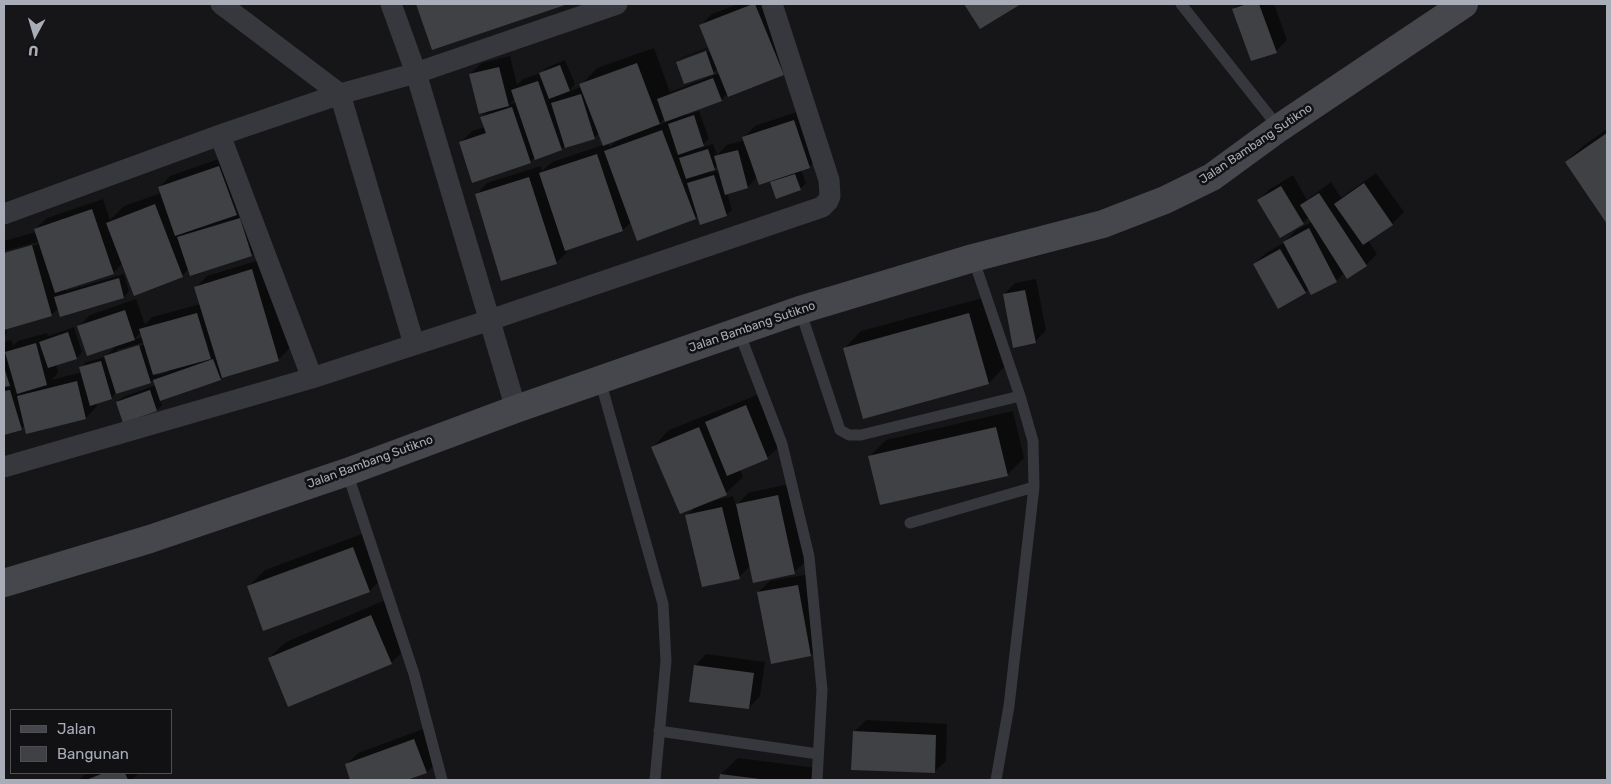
<!DOCTYPE html>
<html>
<head>
<meta charset="utf-8">
<style>
	body { margin:0 }
	#map { position:relative; width:1611px; height:784px; overflow:hidden; background:#161618; font-family:Rubik,sans-serif }
	canvas { display:block }
	.frame { position:absolute; inset:0; border:5px solid #a8adb8; pointer-events:none }
	.legend { position:absolute; left:10px; top:709px; width:162px; height:65px; box-sizing:border-box; background:#111113; border:1px solid #4d4f55; margin:0; padding:6px 9px; list-style:none; font-size:15px; color:#a8adb8 }
	.legend li { display:flex; align-items:center; gap:10px; height:25px }
	.legend b { width:25px; border:1px solid #4d4f55 }
	.north { position:absolute; left:10px; top:10px; width:50px; height:50px; -webkit-text-stroke:4px #111113; paint-order:stroke; rotate:186deg; font-size:14px; font-weight:700; line-height:20px; text-align:center; color:#a8adb8 }
	.north::after { content:''; display:block; margin:auto; width:18px; height:22px; background:#a8adb8; clip-path:polygon(50% 0,100% 100%,50% 72%,0 100%) }
</style>
</head>
<body>
<div id="map">
<canvas width="1611" height="784"></canvas>
<div class="frame"></div>
<ul class="legend">
<li><b style="height:6px;background:#45474d"></b>Jalan</li>
<li><b style="height:14px;background:#404145"></b>Bangunan</li>
</ul>
<div class="north">U</div>
</div>
<script>
const c = document.querySelector('canvas').getContext('2d');
c.lineJoin = 'round';
function paint(path, color) {
  c.fillStyle = color;
  c.fill(path, 'evenodd');
}
function toPath(rows) {
  const path = new Path2D();
  for (const r of rows) {
    path.moveTo(r[0], r[1]);
    for (let i = 2; i < r.length; i += 2) path.lineTo(r[i], r[i + 1]);
  }
  return path;
}
function stroke(path, color, width, dash) {
  c.strokeStyle = color;
  c.lineWidth = width;
  c.lineCap = dash ? 'butt' : 'round';
  c.setLineDash(dash || []);
  c.stroke(path);
}
function label(font, color, halo, rows, align = 'center') {
  c.font = font + ' Rubik,sans-serif';
  c.lineWidth = 5;
  c.setLineDash([]);
  c.textBaseline = 'middle';
  c.strokeStyle = halo;
  c.fillStyle = color;
  for (const [text, x, y, turn = 0] of rows) {
    c.save();
    c.translate(x, y);
    c.rotate((+turn || 0) * Math.PI / 180);
    c.textAlign = isNaN(turn) ? turn : align;
    if (halo) c.strokeText(text, 0, 0);
    c.fillText(text, 0, 0);
    c.restore();
  }
}
paint(toPath([
	[417,4,566,4,433,48],
	[738,4,771,4,783,73,728,93,721,100,686,112,687,115,699,111,709,139,699,148,713,144,717,155,727,145,745,140,744,137,755,126,806,109,821,155,809,167,801,170,806,183,800,189,772,182,776,178,757,177,748,187,727,193,732,210,726,215,698,216,695,218,632,221,623,230,566,249,567,252,556,263,476,195,487,183,541,166,542,171,552,162,603,145,599,133,594,138,566,145,562,149,535,157,530,162,460,143,472,131,485,127,482,117,489,110,470,74,482,63,510,56,517,85,523,79,541,73,546,68,565,60,575,84,569,91,581,87,581,85,597,68,654,48,670,92,720,73,718,68,713,73,677,62,683,57,709,47,700,26,712,14],
	[711,48,712,50,682,61,682,58],
	[515,99,516,102,509,105],
	[665,118,666,122,658,125],
	[618,139,610,147,608,143],
	[718,165,719,170,710,173],
	[966,4,1019,4,980,27],
	[1239,4,1274,4,1287,40,1276,51,1234,9],
	[1607,129,1607,222,1566,162,1583,146],
	[230,155,263,244,252,255,191,274,189,269,182,276,123,263,113,273,65,288,66,291,124,274,129,291,124,297,59,308,51,315,5,328,7,333,4,336,4,254,38,244,38,242,4,251,4,241,36,232,35,229,47,218,103,199,110,220,124,206,161,193,159,188,170,176],
	[1376,173,1404,212,1392,224,1368,240,1377,254,1366,265,1345,272,1336,281,1312,294,1309,288,1305,292,1254,264,1266,253,1285,242,1296,230,1312,222,1309,217,1303,223,1259,200,1270,189,1293,175,1307,200,1331,182,1341,198],
	[263,259,290,348,279,359,222,376,220,379,160,400,162,405,157,410,117,402,123,397,156,385,154,379,151,382,117,392,111,398,96,402,97,406,86,418,27,432,25,424,21,429,4,434,4,342,11,340,13,346,18,341,47,333,48,336,74,327,82,352,77,358,56,364,58,373,51,380,82,372,81,367,86,362,105,357,117,345,79,326,90,315,136,299,145,325,152,317,201,304,196,287,207,276],
	[142,331,143,337,133,340],
	[145,342,146,344,117,353,117,350],
	[168,370,169,372,156,376,160,372],
	[1036,279,1046,330,1035,342,1004,294,1015,283],
	[986,297,1005,366,989,383,845,348,861,331],
	[757,395,779,447,767,458,740,469,743,477,726,493,712,500,712,501,733,496,736,506,748,493,789,484,806,561,794,572,750,566,739,577,687,516,696,506,653,447,669,430],
	[1013,411,1024,458,1007,475,870,456,886,440],
	[370,531,386,574,370,591,264,629,248,587,265,570],
	[809,574,822,644,811,655,758,592,770,581],
	[388,599,408,646,391,663,269,658,286,642],
	[706,654,765,662,760,696,749,708,695,666],
	[866,720,947,724,946,761,934,772,854,732],
	[426,728,438,761,427,772,404,780,352,780,346,765,358,753],
	[738,758,817,768,816,780,720,780,721,774],
	[89,773,139,773,132,780,79,780,84,775]
]), '#0007');
paint(toPath([
	[416,4,568,4,432,50],
	[753,4,755,4,784,75,728,97,699,25],
	[964,4,1021,4,980,29],
	[1247,4,1259,4,1277,53,1251,61,1232,9],
	[706,51,714,74,684,84,676,62],
	[637,63,660,124,603,146,579,84],
	[560,65,570,91,549,99,539,73],
	[499,67,509,106,479,114,469,74],
	[713,78,722,101,665,122,657,99],
	[538,81,562,150,535,160,511,90],
	[581,94,595,139,565,148,551,103],
	[512,107,531,163,472,183,459,142,486,133,480,117],
	[694,115,704,146,678,155,668,124],
	[794,120,810,168,759,185,742,137],
	[662,130,696,219,637,241,604,151],
	[1607,133,1607,224,1565,162],
	[708,149,715,170,686,179,679,158],
	[738,150,748,188,725,195,714,156],
	[597,154,623,231,565,251,539,173],
	[219,166,237,215,175,236,158,187],
	[795,174,801,190,776,199,770,182],
	[714,175,727,216,700,225,687,183],
	[529,177,557,264,501,281,475,194],
	[1364,183,1393,225,1363,245,1334,204],
	[1281,186,1304,224,1280,238,1257,200],
	[1319,193,1367,266,1347,279,1300,205],
	[155,204,183,277,134,296,106,223],
	[92,209,114,274,55,293,34,229],
	[240,218,252,256,190,276,177,237],
	[1309,228,1337,282,1311,295,1283,242],
	[32,245,52,316,4,330,4,253],
	[1280,249,1306,293,1278,309,1253,264],
	[252,269,279,361,222,378,194,287],
	[119,278,124,298,60,317,54,297],
	[1025,290,1036,343,1013,348,1003,294],
	[125,310,135,340,87,356,77,326],
	[197,313,211,359,153,375,139,329],
	[969,313,989,384,863,419,843,348],
	[68,332,77,359,48,368,39,342],
	[36,343,47,385,17,394,5,352],
	[139,345,151,383,116,394,104,356],
	[213,359,221,380,160,401,153,380],
	[101,361,112,399,90,406,79,367],
	[4,367,10,386,4,387],
	[77,381,86,419,26,434,17,396],
	[10,390,22,430,4,435,4,391],
	[150,390,157,411,123,423,116,402],
	[746,405,768,459,727,476,705,422],
	[699,427,727,495,680,514,651,447],
	[996,427,1008,476,880,505,868,456],
	[778,495,795,574,753,583,736,504],
	[722,507,740,579,702,587,685,515],
	[353,547,370,592,263,631,247,586],
	[798,585,811,656,771,664,757,592],
	[371,615,392,664,288,707,268,658],
	[694,665,754,673,749,709,689,702],
	[853,731,936,735,935,773,851,770],
	[414,739,427,773,407,780,350,780,345,764],
	[104,773,125,773,128,780,86,780],
	[720,774,760,779,760,780,719,780]
]), '#404145');
stroke(toPath([
	[1181,4,1279,128],
	[973,258,1020,396,1033,441,1034,487,1009,706,996,780],
	[800,310,840,430,849,435,861,435,1020,396],
	[739,332,782,444,809,556,822,690,817,780],
	[600,380,663,604,666,661,655,780],
	[347,472,414,674,442,780],
	[910,523,1034,487],
	[659,731,818,754]
]), '#37383d', 11);
stroke(toPath([
	[221,4,340,94,414,344],
	[391,4,416,73,516,409],
	[220,135,312,378],
	[4,214,220,135,340,94,416,73,617,4],
	[4,467,312,378,490,320,822,207,828,201,830,196,829,180,772,4]
]), '#37383d', 21);
stroke(toPath([
	[4,583,150,539,347,472,516,409,800,310,973,258,1103,224,1165,200,1212,177,1279,128,1464,4]
]), '#45474d', 28);
label('12px', '#a8adb8', '#111113', [
	["Jalan Bambang Sutikno",1256,144,-34],
	["Jalan Bambang Sutikno",752,327,-19],
	["Jalan Bambang Sutikno",370,462,-20]
]);
</script>
</body>
</html>
